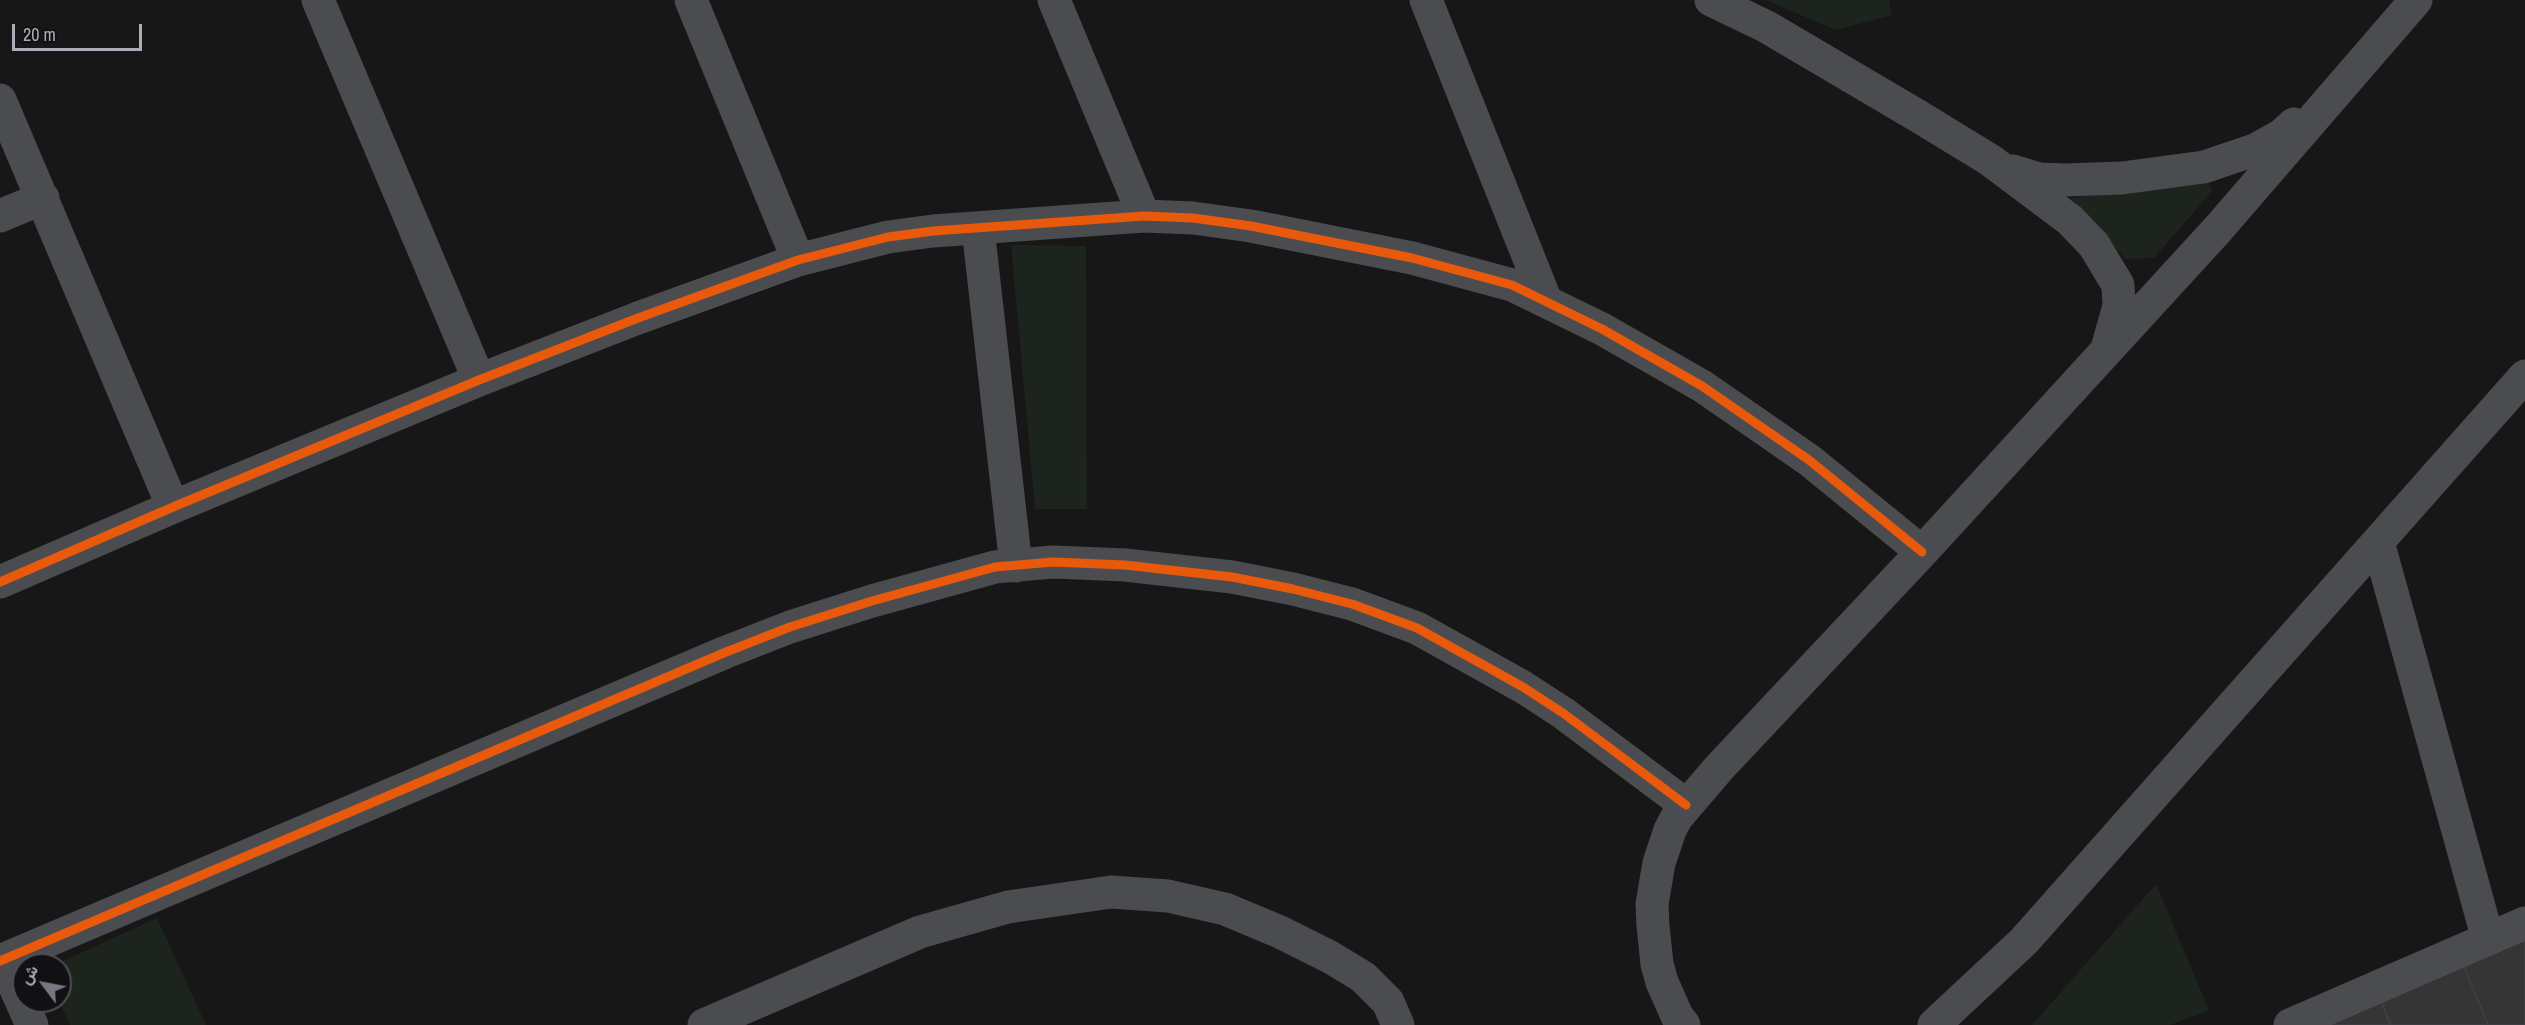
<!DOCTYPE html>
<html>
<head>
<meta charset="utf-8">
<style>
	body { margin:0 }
	#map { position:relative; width:2525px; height:1025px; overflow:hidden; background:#171717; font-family:"Archivo Narrow",Vazirmatn,sans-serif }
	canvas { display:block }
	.north { position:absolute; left:12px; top:953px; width:60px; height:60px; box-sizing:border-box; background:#111113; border:2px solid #4d4f55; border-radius:50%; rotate:302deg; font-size:16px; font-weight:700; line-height:24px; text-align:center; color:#a8adb8 }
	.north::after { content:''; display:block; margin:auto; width:21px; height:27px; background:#757880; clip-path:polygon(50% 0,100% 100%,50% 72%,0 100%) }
	.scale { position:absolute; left:12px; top:24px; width:130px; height:27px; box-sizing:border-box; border:3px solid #a8adb8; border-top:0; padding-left:8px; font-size:18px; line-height:21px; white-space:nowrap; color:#a8adb8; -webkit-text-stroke:4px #111113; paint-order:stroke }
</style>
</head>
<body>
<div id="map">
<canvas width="2525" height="1025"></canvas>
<div class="north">ش</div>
<div class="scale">20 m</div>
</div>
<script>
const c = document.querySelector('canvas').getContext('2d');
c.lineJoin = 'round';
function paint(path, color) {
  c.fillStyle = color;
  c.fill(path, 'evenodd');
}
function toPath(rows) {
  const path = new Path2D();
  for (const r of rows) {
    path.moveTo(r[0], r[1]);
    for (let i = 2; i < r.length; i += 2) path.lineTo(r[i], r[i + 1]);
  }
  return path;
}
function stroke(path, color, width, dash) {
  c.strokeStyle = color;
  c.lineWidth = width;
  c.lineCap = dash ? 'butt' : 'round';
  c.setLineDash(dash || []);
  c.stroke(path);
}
paint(toPath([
	[1766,0,1889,0,1892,15,1836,30],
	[2208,183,2212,191,2154,258,2126,259,2070,198],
	[1011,245,1086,246,1087,509,1035,509],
	[2156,884,2209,1010,2170,1025,2032,1025],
	[157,918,206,1025,70,1025,59,1001,60,965,54,965]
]), '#1d241e');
const building = toPath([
	[2525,940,2525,1025,2488,1025,2463,964,2525,940],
	[2463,964,2488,1025,2391,1025,2380,998,2463,964],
	[2380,999,2390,1025,2315,1025,2380,999]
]);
paint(building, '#353536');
stroke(building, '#3f4043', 1.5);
stroke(toPath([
	[318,0,479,380],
	[691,0,798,260],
	[1054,0,1144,216],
	[1426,0,1546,301],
	[1711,0,1767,27,1918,116,1990,160,2070,220,2094,245,2118,285,2119,306,2108,345],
	[0,100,173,507],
	[2013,171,2039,179,2065,180,2122,178,2204,167,2257,149,2282,135,2294,124],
	[0,216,43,198],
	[978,228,1016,566],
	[2378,542,2488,939],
	[0,582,173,507,479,380,638,318,798,260,888,237,933,231,1144,216,1193,218,1251,226,1412,258,1512,285,1602,329,1702,386,1809,460,1922,552],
	[3,960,32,1025],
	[0,961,726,652,790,627,872,601,995,567,1053,562,1125,565,1232,577,1293,589,1352,604,1417,628,1523,687,1563,713,1686,805],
	[704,1025,920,932,1008,907,1111,892,1168,896,1225,909,1280,932,1330,957,1363,977,1388,1002,1398,1025],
	[1684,1025,1677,1016,1662,982,1657,964,1653,926,1652,904,1659,863,1670,830,1677,817,1719,768,1922,552,2218,229,2416,0],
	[1934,1025,2024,941,2525,376],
	[2290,1025,2525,923]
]), '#4b4c50', 33);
stroke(toPath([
	[0,582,173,507,479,380,638,318,798,260,888,237,933,231,1144,216,1193,218,1251,226,1412,258,1512,285,1602,329,1702,386,1809,460,1922,552],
	[0,961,726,652,790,627,872,601,995,567,1053,562,1125,565,1232,577,1293,589,1352,604,1417,628,1523,687,1563,713,1686,805]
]), '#e8590c', 9);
</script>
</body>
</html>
